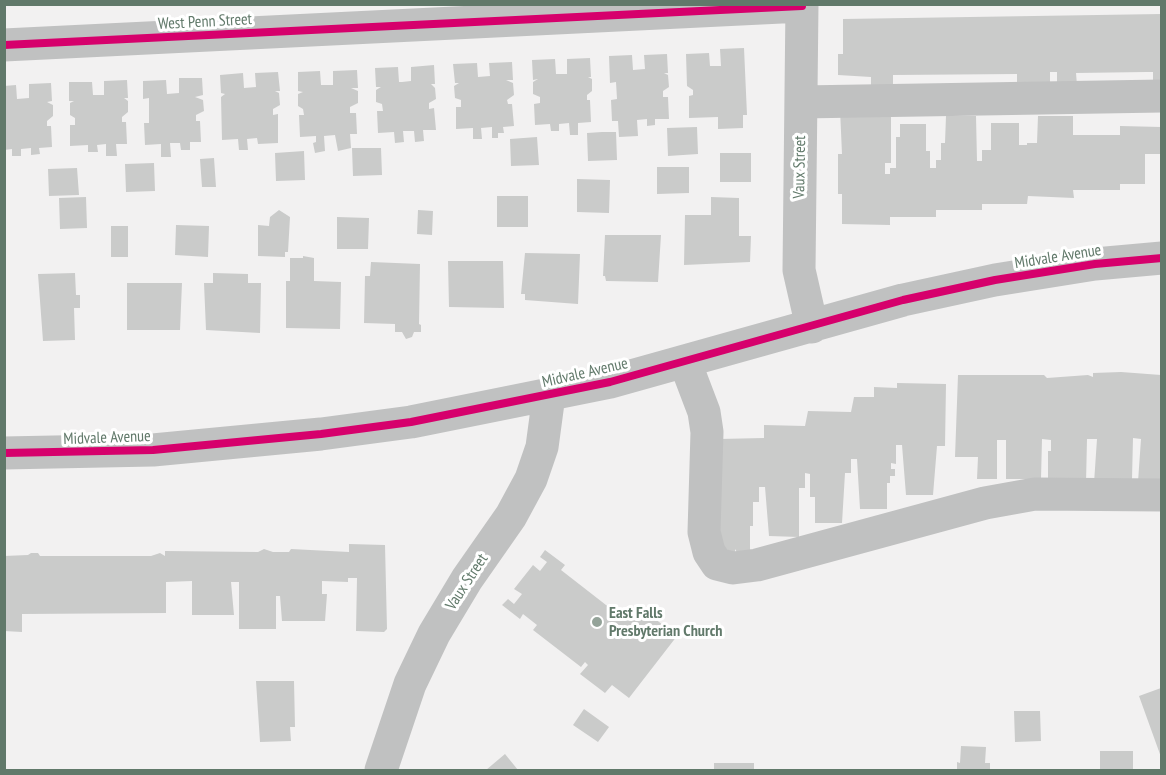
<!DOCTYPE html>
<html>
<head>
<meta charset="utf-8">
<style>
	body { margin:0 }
	#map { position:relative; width:1166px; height:775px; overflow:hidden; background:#f2f1f1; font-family:"PT Sans Narrow",sans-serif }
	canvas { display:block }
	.frame { position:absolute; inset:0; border:6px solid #61796a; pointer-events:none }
</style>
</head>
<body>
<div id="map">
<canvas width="1166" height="775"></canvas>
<div class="frame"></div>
</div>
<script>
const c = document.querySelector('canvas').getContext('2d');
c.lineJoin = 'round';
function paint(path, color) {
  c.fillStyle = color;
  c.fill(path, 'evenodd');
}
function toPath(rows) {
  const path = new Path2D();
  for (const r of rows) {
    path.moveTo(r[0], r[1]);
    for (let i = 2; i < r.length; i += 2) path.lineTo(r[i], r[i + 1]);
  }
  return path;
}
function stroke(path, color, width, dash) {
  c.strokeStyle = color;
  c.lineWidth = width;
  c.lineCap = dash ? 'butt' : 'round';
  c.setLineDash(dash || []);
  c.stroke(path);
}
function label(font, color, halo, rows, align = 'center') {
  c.font = font + ' "PT Sans Narrow",sans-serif';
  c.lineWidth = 6;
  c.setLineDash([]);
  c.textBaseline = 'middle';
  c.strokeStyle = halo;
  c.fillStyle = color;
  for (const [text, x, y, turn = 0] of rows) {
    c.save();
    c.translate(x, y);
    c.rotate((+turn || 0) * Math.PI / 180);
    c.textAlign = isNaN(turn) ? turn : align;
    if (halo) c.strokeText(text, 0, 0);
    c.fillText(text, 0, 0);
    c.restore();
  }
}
paint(toPath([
	[1161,14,1161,84,1153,84,1153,72,1146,72,1076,73,1077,85,1057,86,1057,72,1050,72,1050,86,1017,86,1017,74,893,75,893,85,871,85,871,77,838,75,838,54,843,54,843,19],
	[744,48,747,115,743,115,743,128,718,129,718,117,689,118,689,96,693,95,693,90,687,86,686,54,709,53,710,66,721,66,720,49],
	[667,54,668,73,664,73,668,75,669,87,663,91,663,97,668,97,669,119,655,119,655,125,647,126,647,119,637,120,638,136,619,137,618,121,612,121,611,100,617,99,616,82,610,83,609,56,632,55,633,70,645,69,644,55],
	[590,58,591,77,588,77,592,79,592,91,587,95,587,100,590,100,591,122,578,123,578,135,570,135,569,123,559,124,559,131,551,131,550,124,535,125,534,104,540,103,540,97,533,94,533,82,538,79,533,80,532,60,555,59,556,74,567,74,567,59],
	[512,62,513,80,506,80,513,83,514,95,507,100,508,104,512,104,514,126,503,127,504,133,498,133,498,138,492,138,492,127,481,128,482,139,473,139,473,128,456,129,456,107,461,107,461,100,455,98,454,86,459,83,455,83,453,64,477,63,478,77,490,76,489,63],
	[434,65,435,84,431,84,435,88,436,99,429,103,429,109,434,108,436,130,423,130,424,141,415,142,414,131,403,131,404,142,395,143,394,132,378,133,377,111,383,111,382,104,376,102,376,90,381,87,376,87,375,68,398,67,399,82,402,82,411,81,411,67],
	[357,70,358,88,351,88,358,91,358,103,350,107,350,113,356,113,357,134,350,134,351,148,338,151,335,135,324,136,325,151,315,153,313,143,316,142,316,136,300,137,299,115,304,115,303,109,298,106,298,94,303,92,298,91,298,72,320,71,321,85,333,85,333,71],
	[278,72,280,91,275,91,279,93,280,105,273,109,273,115,278,114,278,143,258,144,257,138,247,139,248,150,239,150,238,139,222,140,221,97,225,94,221,93,220,75,243,73,244,88,256,87,255,73],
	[179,78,202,78,203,95,195,97,203,100,204,111,196,115,196,121,200,121,201,142,190,142,190,150,181,150,180,143,170,143,171,157,161,157,161,144,145,145,144,123,149,123,149,98,143,99,143,81,166,80,167,94,179,93],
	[127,80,128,98,124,98,128,101,128,112,122,117,122,122,126,122,127,144,116,144,117,156,106,156,106,144,97,145,98,152,88,152,88,145,70,146,70,125,75,125,75,118,70,115,70,103,74,101,69,101,69,82,92,82,93,95,104,95,104,81],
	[51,83,52,101,47,102,53,105,53,116,47,121,47,126,51,126,52,147,39,148,40,154,31,155,31,148,21,149,21,156,12,156,12,149,4,150,4,86,16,85,17,99,29,98,29,84],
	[840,109,891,114,891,163,885,163,885,174,890,174,890,168,896,168,896,137,900,137,900,124,926,124,926,151,930,151,930,168,936,168,936,160,941,160,941,143,945,143,946,116,976,116,977,161,982,161,982,150,991,150,991,123,1019,123,1019,145,1027,145,1027,143,1037,143,1038,116,1073,116,1073,135,1120,135,1120,126,1161,127,1161,154,1145,154,1145,184,1120,184,1120,190,1073,190,1074,198,1028,196,1027,204,982,204,982,210,936,210,936,217,890,217,890,225,842,224,842,194,838,194,838,154,842,154],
	[697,127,698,154,668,156,667,128],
	[602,132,616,132,617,160,588,161,587,133],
	[537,137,539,165,511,166,510,139],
	[352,148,381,148,382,175,353,176],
	[304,151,305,180,276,181,275,153],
	[720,153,751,153,751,182,720,182],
	[214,158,216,187,202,187,200,159],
	[154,163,155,191,126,192,125,164],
	[657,167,689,167,689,193,657,194],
	[77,168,79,195,49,196,48,169],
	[577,179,610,180,609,213,577,212],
	[497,196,528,196,528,227,497,227],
	[86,197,87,228,60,229,59,198],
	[711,197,739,198,739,236,751,236,750,262,684,265,685,215,711,215],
	[279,210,290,217,288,252,285,252,285,257,258,256,258,225,269,226,270,217],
	[418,210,433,211,432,235,417,234],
	[337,217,369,218,368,249,337,249],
	[176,225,209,226,208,257,175,255],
	[111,226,128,226,128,257,111,257],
	[605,235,661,235,658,282,606,281,605,276,603,276],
	[525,253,580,254,578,304,525,300,525,294,521,294],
	[303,256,314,258,314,281,341,282,340,329,286,328,286,281,290,281,290,258,303,258],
	[448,261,503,261,504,308,449,307],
	[371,262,420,264,419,324,421,325,421,332,414,332,412,337,406,339,402,332,395,332,395,324,364,323,365,276,370,276],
	[75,273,76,295,80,295,80,308,74,308,75,340,43,341,38,274],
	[213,273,248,274,248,283,261,283,260,333,206,330,204,283,213,283],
	[127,283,182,283,180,330,127,330],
	[1121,372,1161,375,1161,479,1138,482,1141,439,1133,438,1132,479,1094,483,1097,439,1087,439,1086,483,1048,483,1048,451,1051,451,1051,440,1042,439,1041,479,1006,479,1006,440,997,440,997,479,977,479,978,457,955,457,958,375,1044,375,1047,378,1088,375,1093,377,1093,373],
	[897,383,946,384,945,446,937,446,933,495,906,495,902,445,896,445,896,464,891,463,891,469,895,469,895,476,890,476,890,483,887,483,887,509,860,509,857,459,851,459,851,473,845,473,842,523,815,523,815,497,810,497,810,474,805,473,805,488,799,488,799,537,769,536,765,487,759,487,759,502,753,502,753,526,750,526,750,552,737,552,735,549,735,552,724,552,712,545,719,439,764,438,764,425,805,426,808,411,851,412,854,397,874,397,874,387,897,388],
	[349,544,385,545,387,629,384,632,356,631,357,578,348,578,348,582,322,581,322,594,327,594,325,621,282,621,280,596,276,596,276,629,239,629,239,582,231,582,234,615,192,615,192,581,166,582,166,613,22,614,22,632,4,631,4,556,28,555,31,553,38,553,40,556,151,556,160,553,165,556,165,551,258,552,264,549,273,552,289,552,291,549,349,552],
	[545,550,565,565,561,570,624,619,636,604,677,636,629,698,612,685,605,693,580,674,588,665,585,662,581,667,533,630,537,625,523,614,520,619,502,605,508,599,514,604,522,594,514,589,533,565,540,571,547,562,540,557],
	[256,681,294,681,295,727,290,727,291,741,260,742],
	[1161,688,1161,757,1139,696],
	[584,709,609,727,598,742,573,725],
	[1014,711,1040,711,1041,741,1015,742],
	[961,746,986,747,985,763,990,763,990,770,957,770,957,762,960,763],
	[1100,751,1133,751,1133,770,1100,770],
	[505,754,518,770,486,770],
	[714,763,754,763,754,770,714,770]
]), '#cacbca');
stroke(toPath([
	[802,4,799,270,812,327],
	[4,45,802,6],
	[801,102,1162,96],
	[685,362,704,412,707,432,704,532,709,552,717,564,733,568,757,565,985,503,1035,494,1162,495],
	[4,453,153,450,321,434,411,422,610,382,903,300,995,280,1095,264,1162,258],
	[381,770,410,684,434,634,467,579,511,516,531,479,542,447,549,395]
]), '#c0c1c1', 33);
stroke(toPath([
	[4,45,802,6],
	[4,453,153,450,321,434,411,422,610,382,903,300,995,280,1095,264,1162,258]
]), '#d6006c', 8);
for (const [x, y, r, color] of [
	[597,622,6,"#94a399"]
]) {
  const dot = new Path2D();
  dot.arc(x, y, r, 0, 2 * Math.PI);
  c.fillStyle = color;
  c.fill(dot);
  stroke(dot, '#fff', 2);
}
label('16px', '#61796a', '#fff', [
	["West Penn Street",205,22,-3],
	["Vaux Street",800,167,-89],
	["Midvale Avenue",1058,257,-9],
	["Midvale Avenue",585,373,-13],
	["Midvale Avenue",107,438,-2],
	["Vaux Street",467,582,-57]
]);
label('bold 16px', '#61796a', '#fff', [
	["East Falls",609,613],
	["Presbyterian Church",609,631]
], 'left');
</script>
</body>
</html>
